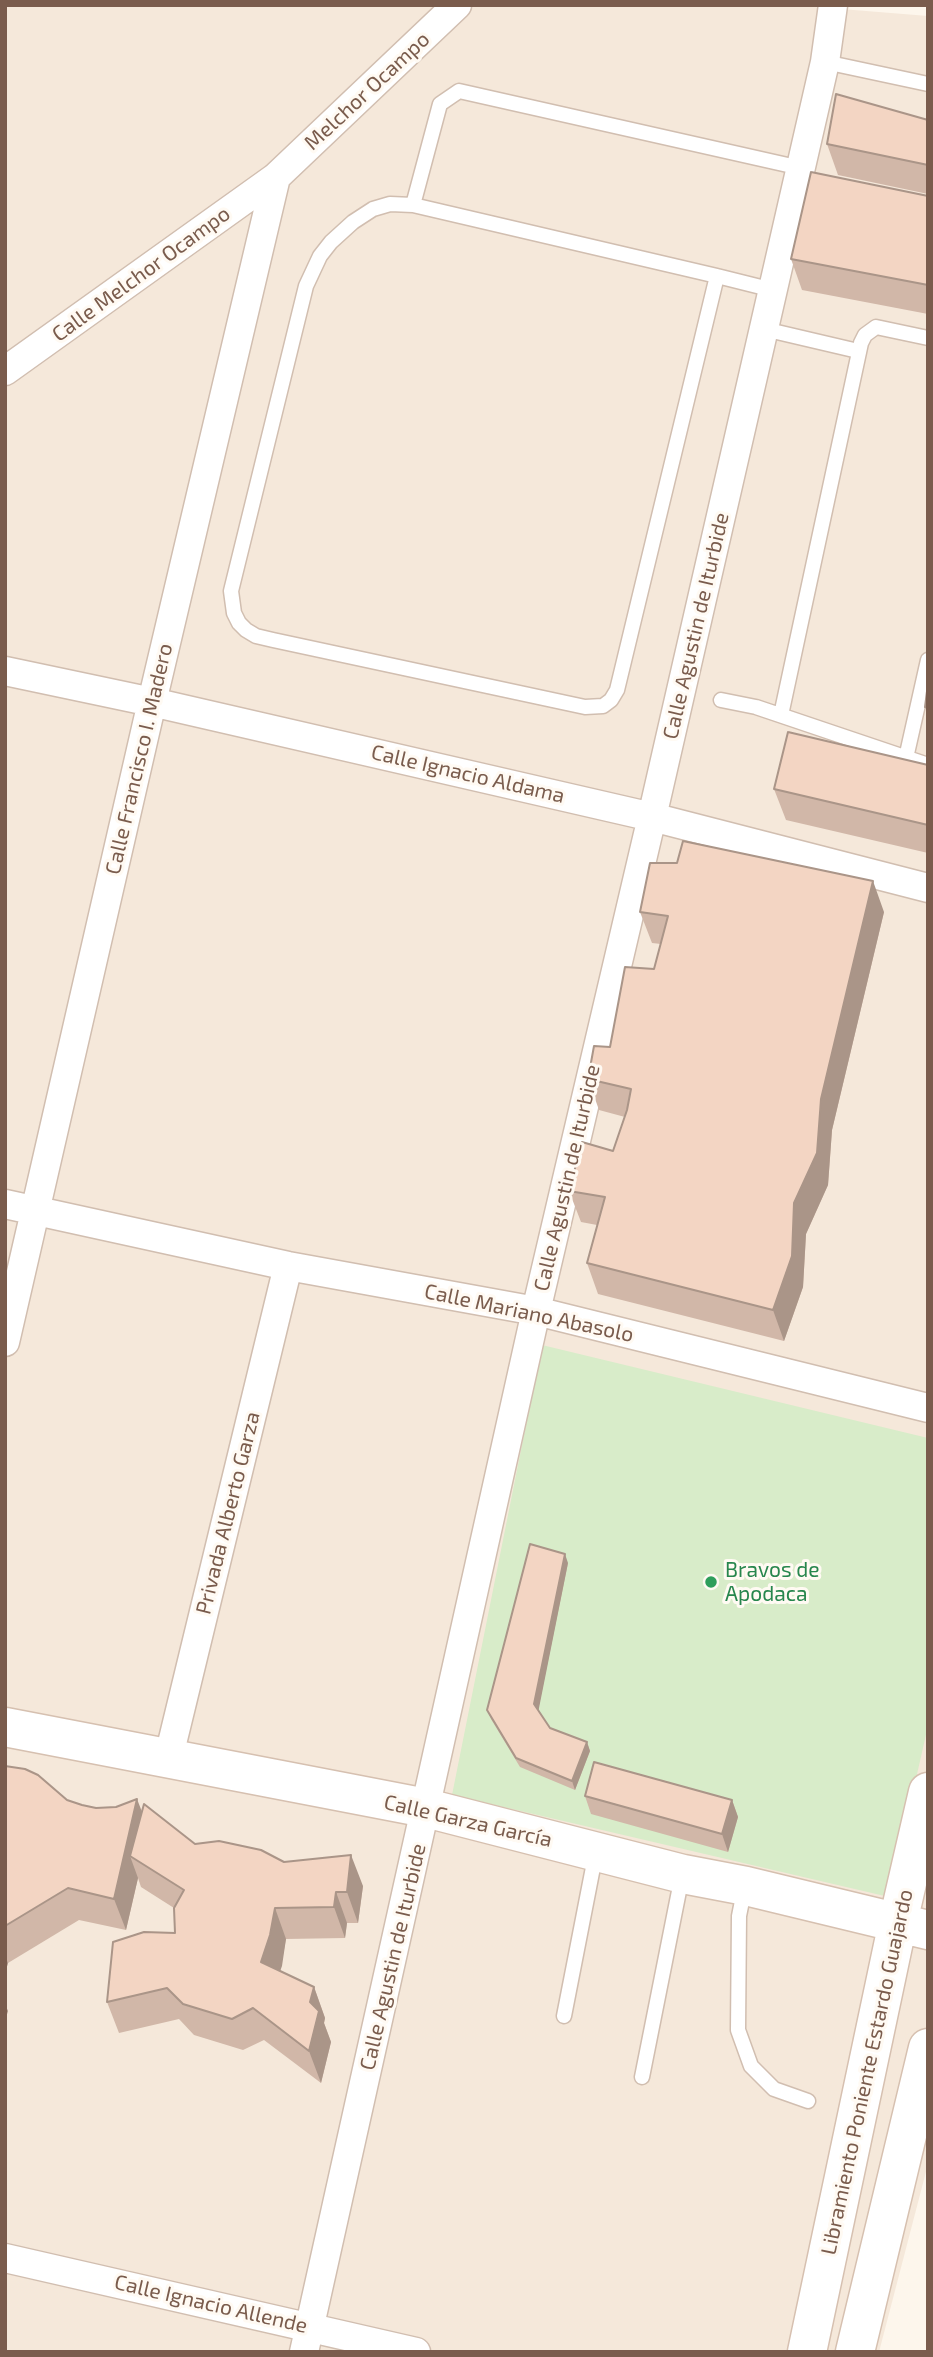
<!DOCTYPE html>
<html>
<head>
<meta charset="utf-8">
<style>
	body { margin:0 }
	#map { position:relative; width:933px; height:2357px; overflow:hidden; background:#fdf6ec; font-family:"Exo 2",sans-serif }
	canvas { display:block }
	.frame { position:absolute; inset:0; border:7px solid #7a5c4d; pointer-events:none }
</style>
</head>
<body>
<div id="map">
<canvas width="933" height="2357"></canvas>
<div class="frame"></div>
</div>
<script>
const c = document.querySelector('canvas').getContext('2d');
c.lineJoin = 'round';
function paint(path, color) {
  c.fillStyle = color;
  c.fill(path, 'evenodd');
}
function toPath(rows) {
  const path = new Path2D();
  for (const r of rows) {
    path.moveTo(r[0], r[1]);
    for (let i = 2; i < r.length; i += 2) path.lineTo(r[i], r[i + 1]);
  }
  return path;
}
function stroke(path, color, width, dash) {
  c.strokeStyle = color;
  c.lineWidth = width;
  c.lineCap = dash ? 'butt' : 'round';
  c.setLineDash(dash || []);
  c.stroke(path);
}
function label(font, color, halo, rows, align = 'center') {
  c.font = font + ' "Exo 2",sans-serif';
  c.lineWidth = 6;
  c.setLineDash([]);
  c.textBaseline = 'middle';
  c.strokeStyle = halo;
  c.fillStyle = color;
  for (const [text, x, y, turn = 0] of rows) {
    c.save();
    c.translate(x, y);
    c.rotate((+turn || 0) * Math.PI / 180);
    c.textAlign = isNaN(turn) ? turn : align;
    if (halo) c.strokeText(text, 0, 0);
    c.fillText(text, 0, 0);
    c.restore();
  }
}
paint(toPath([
	[5,5,792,5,928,16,928,2164,879,2352,5,2352]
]), '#f5e8da');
paint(toPath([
	[542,1345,928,1438,928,1726,889,1897,452,1795]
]), '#d8ecc9');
const lane = toPath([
	[825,62,928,84],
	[413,205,440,104,459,91,801,168],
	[717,276,617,690,611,700,603,706,585,707,273,640,256,636,246,630,239,623,234,613,231,591,306,286,320,256,331,242,353,222,373,209,390,204,413,205,717,276,773,290],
	[764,329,858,351],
	[721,700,756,707,928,765],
	[781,715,861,343,865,335,876,327,928,338],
	[906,758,928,660],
	[745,1886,739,1916,738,2030,751,2066,774,2089,808,2101],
	[564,2016,596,1852],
	[642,2077,682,1876]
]);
const street = toPath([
	[5,371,276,177,457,5],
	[5,671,152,702,652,817,928,888],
	[5,1204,288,1266,536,1311,928,1408],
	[5,1342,152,702,276,177],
	[168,1760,288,1266],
	[5,2258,416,2352],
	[304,2352,536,1311,652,817,825,62,833,5]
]);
const secondary = toPath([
	[5,1727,426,1808,683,1874,746,1886,928,1930],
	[807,2352,898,1922,928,1792],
	[855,2352,928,2048]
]);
stroke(lane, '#d1beb0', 17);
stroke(street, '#d1beb0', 31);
stroke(secondary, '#d6c0b0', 41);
stroke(lane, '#fff', 14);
stroke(street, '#fff', 28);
stroke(secondary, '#fff', 38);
paint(toPath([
	[928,120,928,194,838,175,827,144],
	[928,196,928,314,802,290,791,259],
	[928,765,928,853,786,820,774,789],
	[640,912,884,912,832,1130,828,1185,806,1234,803,1287,784,1341,598,1294,587,1263,597,1225,581,1222,569,1191,613,1151,625,1117,599,1110,588,1079,610,1047,654,969,661,944,652,943],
	[568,1563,538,1710,550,1728,587,1742,590,1751,575,1790,520,1767,491,1719,487,1710],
	[5,1766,67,1800,82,1805,96,1808,142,1812,195,1844,284,1862,363,1886,358,1923,347,1923,345,1938,286,1939,280,1971,314,1987,325,2018,324,2023,331,2042,321,2083,264,2040,243,2050,194,2035,179,2019,119,2033,107,2002,175,1933,174,1908,141,1887,138,1878,126,1930,79,1920,8,1963,5,1973],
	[585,1796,732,1800,738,1817,728,1852,591,1814]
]), '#d1b7a8');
paint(toPath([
	[873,881,884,912,832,1130,828,1185,806,1234,803,1287,784,1341,773,1310,794,1203,821,1099],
	[565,1554,568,1563,538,1713,534,1704],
	[587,1742,590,1751,575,1790,572,1781],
	[137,1799,149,1830,130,1856,138,1878,126,1930,114,1899],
	[732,1800,738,1817,728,1852,722,1834],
	[351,1855,363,1886,358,1923,347,1892],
	[336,1892,347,1923,345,1938,334,1907],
	[275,1908,286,1939,282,1966,272,1993,261,1962],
	[5,1956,8,1963,5,1973],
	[314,1987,325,2018,324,2023,331,2042,321,2083,309,2051,310,2002],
	[5,2004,8,2011,5,2021]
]), '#aa9588');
const building = toPath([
	[836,94,928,120,928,165,827,144,836,94],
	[811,172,928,196,928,285,791,259,811,172],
	[928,683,928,708,925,707,928,683],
	[788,732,928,765,928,825,774,789,788,732],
	[683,841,873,881,821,1099,817,1153,794,1203,792,1256,773,1310,587,1263,605,1197,569,1191,582,1142,613,1151,627,1110,631,1089,588,1079,594,1046,610,1047,625,967,654,969,668,916,640,912,650,863,677,863,683,841],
	[530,1544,565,1554,534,1704,550,1728,587,1742,572,1781,516,1758,487,1710,530,1544],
	[594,1762,732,1800,722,1834,585,1796,594,1762],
	[5,1766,25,1769,38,1775,67,1800,82,1805,96,1808,116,1807,137,1799,114,1899,68,1888,5,1926,5,1766],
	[144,1804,195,1844,219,1841,261,1850,284,1862,351,1855,347,1892,336,1892,334,1907,275,1908,270,1935,261,1962,314,1987,310,2002,319,2011,309,2051,253,2008,232,2019,183,2004,167,1988,107,2002,113,1942,144,1932,175,1933,174,1908,184,1890,130,1856,144,1804]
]);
paint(building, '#f3d5c3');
stroke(building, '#aa9588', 2);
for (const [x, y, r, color] of [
	[711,1582,7,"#2e9e5b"]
]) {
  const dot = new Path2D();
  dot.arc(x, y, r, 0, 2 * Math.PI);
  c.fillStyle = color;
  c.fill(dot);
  stroke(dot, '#fffaf3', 2.5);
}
label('21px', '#7a5c4d', '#fffaf3', [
	["Melchor Ocampo",367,91,-43],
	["Calle Melchor Ocampo",141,274,-36],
	["Calle Agustin de Iturbide",696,626,-77],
	["Calle Francisco I. Madero",139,759,-77],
	["Calle Ignacio Aldama",468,774,13],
	["Calle Agustin de Iturbide",567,1178,-77],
	["Calle Mariano Abasolo",529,1313,12],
	["Privada Alberto Garza",228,1513,-76],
	["Calle Garza García",468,1821,13],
	["Calle Agustin de Iturbide",393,1957,-77],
	["Libramiento Poniente Estardo Guajardo",867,2072,-78],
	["Calle Ignacio Allende",211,2304,13]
]);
label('21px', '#27864d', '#fffaf3', [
	["Bravos de",725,1570],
	["Apodaca",725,1594]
], 'left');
</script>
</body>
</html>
